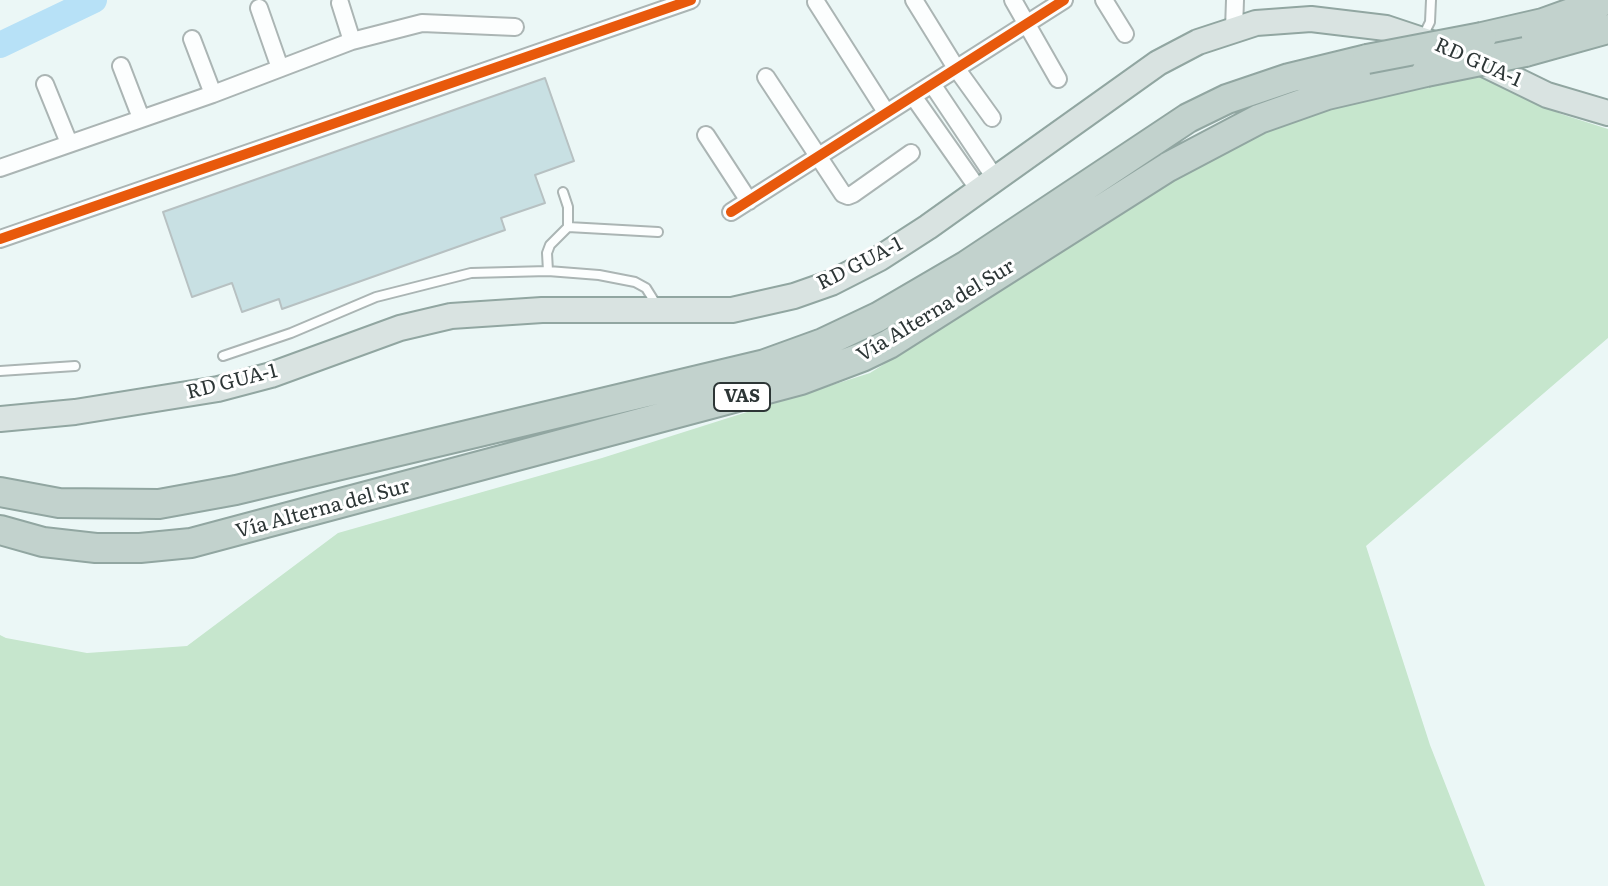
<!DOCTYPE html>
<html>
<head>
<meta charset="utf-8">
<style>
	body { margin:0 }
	canvas { display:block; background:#ebf7f6 }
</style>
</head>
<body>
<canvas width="1608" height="886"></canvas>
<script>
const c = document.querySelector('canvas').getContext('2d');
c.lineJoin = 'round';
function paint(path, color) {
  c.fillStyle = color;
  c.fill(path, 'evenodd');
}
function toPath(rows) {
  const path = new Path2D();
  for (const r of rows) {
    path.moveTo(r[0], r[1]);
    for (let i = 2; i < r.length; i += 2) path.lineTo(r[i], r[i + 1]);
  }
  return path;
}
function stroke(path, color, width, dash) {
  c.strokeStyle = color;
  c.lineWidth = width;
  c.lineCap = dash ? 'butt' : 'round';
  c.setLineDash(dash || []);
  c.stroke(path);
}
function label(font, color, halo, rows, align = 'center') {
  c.font = font + ' Literata,serif';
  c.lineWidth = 6;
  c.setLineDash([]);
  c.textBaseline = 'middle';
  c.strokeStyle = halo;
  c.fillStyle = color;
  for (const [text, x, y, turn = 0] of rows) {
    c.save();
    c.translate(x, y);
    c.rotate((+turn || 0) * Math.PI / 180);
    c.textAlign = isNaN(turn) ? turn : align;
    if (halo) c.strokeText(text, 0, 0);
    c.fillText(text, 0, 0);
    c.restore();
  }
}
paint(toPath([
	[1477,74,1561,114,1608,129,1608,338,1366,546,1430,745,1485,886,0,886,0,635,6,638,87,653,187,646,338,533,602,458,870,373,1177,178,1264,130,1332,108]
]), '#c6e6cd');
stroke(toPath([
	[0,45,94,0]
]), '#b7e1f7', 26);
const building = toPath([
	[545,78,574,161,535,175,545,203,501,218,505,230,282,309,279,299,242,312,232,283,192,297,163,212,545,78]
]);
paint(building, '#c8e0e3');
stroke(building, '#b7c1c2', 2);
const lane = toPath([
	[1422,38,1430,22,1431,0],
	[568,227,658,232],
	[548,271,547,253,550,245,568,227,568,207,563,192],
	[223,356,291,333,376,297,471,273,548,271,599,275,635,282,646,288,656,304],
	[0,371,75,366]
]);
const street = toPath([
	[914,0,956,68,992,118],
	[1013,0,1058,79],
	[1104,0,1125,34],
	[816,2,886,112],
	[340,3,352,41],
	[259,8,280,68],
	[1234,29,1235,0],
	[192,39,213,94],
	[121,66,141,118],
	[766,77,843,194,848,196,853,194,911,153],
	[45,84,69,143],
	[932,84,995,178],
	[913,96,979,190],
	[706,135,749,201],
	[0,168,213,94,352,41,422,23,515,27],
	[731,212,1064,0],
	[0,239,691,0]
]);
const primary = toPath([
	[0,419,75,412,218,389,271,375,400,328,451,316,542,310,732,310,794,296,831,283,880,258,928,227,1158,63,1198,42,1256,23,1311,19,1386,28,1461,53,1547,95,1608,113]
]);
const highway = toPath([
	[1482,37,1543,23,1607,0],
	[1525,52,1608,29],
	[0,492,59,503,159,504,236,490,765,364,823,343,878,317,967,265,1188,118,1227,99,1289,78,1367,59],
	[0,530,43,542,96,548,140,548,191,543,801,380,862,357,889,344,1168,167,1259,119,1327,95,1426,72]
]);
stroke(lane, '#abb5b4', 12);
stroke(street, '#abb5b4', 20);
stroke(primary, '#91a6a1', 28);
stroke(highway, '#91a6a1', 32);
stroke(lane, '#fcfefe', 8);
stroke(street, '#fcfefe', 16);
stroke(primary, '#d9e3e1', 24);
stroke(highway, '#c2d2cd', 28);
const highwayBridge = toPath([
	[1367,59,1482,37],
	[1426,72,1525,52]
]);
stroke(highwayBridge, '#91a6a1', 32, []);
stroke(highwayBridge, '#c2d2cd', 28);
stroke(toPath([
	[731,212,1064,0],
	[0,239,691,0]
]), '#e8590c', 10);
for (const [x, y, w] of [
	[742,397,56]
]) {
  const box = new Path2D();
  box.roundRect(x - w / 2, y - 14, w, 28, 6);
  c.fillStyle = '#fff';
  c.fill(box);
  stroke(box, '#2d3636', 2);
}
label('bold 18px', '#2d3636', null, [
	["VAS",742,397]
]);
label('20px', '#2d3636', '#fff', [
	["RD GUA-1",1478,63,24],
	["RD GUA-1",860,264,-27],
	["Vía Alterna del Sur",936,311,-31],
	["RD GUA-1",232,382,-14],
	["Vía Alterna del Sur",323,509,-15]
]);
</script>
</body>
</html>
